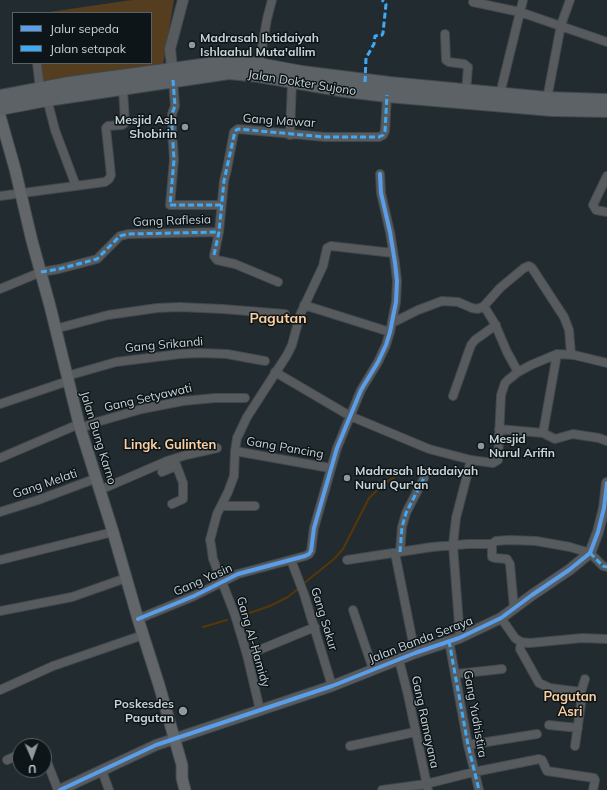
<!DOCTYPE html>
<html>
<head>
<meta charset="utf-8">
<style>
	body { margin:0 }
	#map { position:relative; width:607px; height:790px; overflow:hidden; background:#212b30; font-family:Mulish,sans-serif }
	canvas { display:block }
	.legend { position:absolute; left:12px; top:12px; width:140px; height:52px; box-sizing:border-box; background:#0d1518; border:1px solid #586165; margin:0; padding:5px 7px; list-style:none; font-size:12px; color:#c8d3d8 }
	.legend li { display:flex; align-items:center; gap:8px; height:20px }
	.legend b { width:20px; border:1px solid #586165 }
	.north { position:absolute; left:12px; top:738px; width:40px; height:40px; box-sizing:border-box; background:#0d1518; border:1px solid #586165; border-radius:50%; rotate:178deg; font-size:11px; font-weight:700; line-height:16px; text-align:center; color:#c8d3d8 }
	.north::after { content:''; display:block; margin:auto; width:14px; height:18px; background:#8e989d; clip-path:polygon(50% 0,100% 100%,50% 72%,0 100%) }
</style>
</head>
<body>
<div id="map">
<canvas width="607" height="790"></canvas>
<ul class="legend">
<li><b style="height:5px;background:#5a9eea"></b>Jalur sepeda</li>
<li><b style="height:5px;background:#3fa9f5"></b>Jalan setapak</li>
</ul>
<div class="north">U</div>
</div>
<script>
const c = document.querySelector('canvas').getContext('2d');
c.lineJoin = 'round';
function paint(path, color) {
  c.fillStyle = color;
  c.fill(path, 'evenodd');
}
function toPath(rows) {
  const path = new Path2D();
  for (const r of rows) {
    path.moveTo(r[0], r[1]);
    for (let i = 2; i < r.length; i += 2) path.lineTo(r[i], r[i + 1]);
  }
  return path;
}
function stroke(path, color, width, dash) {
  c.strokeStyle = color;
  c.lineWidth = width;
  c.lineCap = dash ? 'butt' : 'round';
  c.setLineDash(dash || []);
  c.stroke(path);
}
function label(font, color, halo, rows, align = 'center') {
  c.font = font + ' Mulish,sans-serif';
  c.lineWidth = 3;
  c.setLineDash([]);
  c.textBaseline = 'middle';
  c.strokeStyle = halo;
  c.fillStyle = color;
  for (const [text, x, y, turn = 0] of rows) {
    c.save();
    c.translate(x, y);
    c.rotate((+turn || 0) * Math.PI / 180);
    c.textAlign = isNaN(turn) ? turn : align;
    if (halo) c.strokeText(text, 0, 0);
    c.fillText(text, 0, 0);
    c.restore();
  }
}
paint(toPath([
	[132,0,174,0,163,65,42,84,38,63,151,63,151,13,42,13]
]), '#553d20');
stroke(toPath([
	[303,584,334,559,343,549,369,498,386,482,394,478],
	[238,617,270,606,288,597,298,589],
	[203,627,227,620]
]), '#583705', 2);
const minor = toPath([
	[473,2,520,12,607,42],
	[445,34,446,60,449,62,464,64,468,67,466,92],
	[37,63,40,89],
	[259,65,267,19,272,0],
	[173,80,175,106,172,114,172,136,173,143,174,160,170,205,221,205],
	[500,94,523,0],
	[47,99,55,130,76,186],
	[547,99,561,25,570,0],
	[290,135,292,81],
	[607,176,593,205,596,210,607,212],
	[0,196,105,182,109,179,111,175,106,128,108,126,122,125,125,123,123,88],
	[278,282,235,264,217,260,214,256,219,232,224,181,227,169,234,132,238,129,325,137,379,137,383,135,385,131,387,95],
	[0,289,41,272,59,269,97,259,120,236,128,234,219,232],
	[304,305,390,332],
	[484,306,495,324,507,352,518,372],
	[392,323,418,310,442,301,458,302,472,308,478,309,484,306,500,288,524,268,529,266,532,268,564,317,569,330,571,354],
	[55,329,108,315,157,308,179,307,223,309,285,314],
	[275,372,350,416,429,449,471,460,493,463,498,460,501,395,505,383,508,380,518,372,531,365,557,354,574,355,607,363],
	[67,376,116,362,180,354,201,353,227,354,265,361],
	[453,396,471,345,475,340,496,325],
	[0,404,68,381],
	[81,428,97,422,142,409,183,401,215,398,245,398],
	[499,429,543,433,555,439,573,434,599,438,607,441],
	[543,433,557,354],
	[235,451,330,468],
	[0,458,79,424],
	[162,472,176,466],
	[100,490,167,461,186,455,217,448],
	[172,504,183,499,183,483,174,459],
	[221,506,255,506],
	[0,512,38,500,97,478],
	[492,544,492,557,495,558,507,559,510,564,514,608],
	[400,552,402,527,406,513,424,478],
	[395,553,415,653],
	[0,560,113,532],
	[291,560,304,594,332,686],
	[347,560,432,547,468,544,492,544,496,541,509,540,536,541,570,547,590,553,603,566,607,567],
	[353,610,373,669],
	[0,611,72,597,126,578],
	[501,618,515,638,521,642,530,643,582,638,607,639],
	[138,619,194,596,238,574,305,556,309,554,311,551,314,528,337,448,361,390,378,362,386,345,390,332,396,302,397,281,395,263,390,232,381,193,380,174],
	[460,638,453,545,456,518,471,460],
	[449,641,468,745,479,790],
	[521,642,520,649,539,683,550,688,581,692,581,704,575,746],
	[247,655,315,627],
	[399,660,408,695,428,790],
	[456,674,502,669],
	[0,690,53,666,143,635],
	[581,692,585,679],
	[260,710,247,655,235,615,213,559,211,545,210,540,217,514,228,492,234,476,235,451,237,438,247,417,287,355,292,345,300,315,323,266,327,248,331,246,393,253],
	[549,725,578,728],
	[468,745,537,734],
	[350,746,415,732],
	[44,754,58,790],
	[7,760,20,754],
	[102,771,109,790],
	[382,790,426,784,474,772,539,759,542,760,547,771,594,778,595,780,593,790]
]);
const tertiary = toPath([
	[173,76,170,49,183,0],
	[60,790,156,745,332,686,415,653,459,638,501,618,532,595,569,570,590,553,598,532,604,508,607,483]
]);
const secondary = toPath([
	[0,116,15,169,32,241,50,306,79,424,113,532,138,619,159,685,182,765,182,778,185,790]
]);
const trunk = toPath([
	[0,97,69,84,231,62,259,65,302,73,390,84,547,99,607,101],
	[0,108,47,99,229,72,259,75,345,90,387,95,552,109,607,110]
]);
stroke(minor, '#41484d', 10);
stroke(tertiary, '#41484d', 12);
stroke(secondary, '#41484d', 13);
stroke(trunk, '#41484d', 16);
stroke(minor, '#575b5d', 8);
stroke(tertiary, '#575b5d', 10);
stroke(secondary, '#626668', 11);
stroke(trunk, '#5c6266', 14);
stroke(toPath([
	[173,80,175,106,172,114,172,136,173,143,174,160,170,205,221,205],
	[365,82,366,58,374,44,375,36,382,35,383,33,386,4,382,0],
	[214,255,219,232,224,181,235,131,238,129,325,137,379,137,383,135,385,131,387,95],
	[41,272,59,269,97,259,120,236,128,234,219,232],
	[400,552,402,527,406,513,424,478],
	[590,553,603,566,607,567],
	[449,641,468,745,479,790]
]), '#3fa9f5', 3, [6, 3]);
stroke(toPath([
	[138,619,194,596,238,574,305,556,309,554,311,551,314,528,337,448,361,390,378,362,386,345,390,332,396,302,397,281,395,263,390,232,381,193,380,174],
	[60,790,156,745,332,686,415,653,459,638,501,618,532,595,569,570,590,553,598,532,604,508,607,483]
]), '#5a9eea', 4);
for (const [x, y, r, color] of [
	[192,45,4,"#8e989d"],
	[185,127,4,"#8e989d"],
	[481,446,4,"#8e989d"],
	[347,478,4,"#8e989d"],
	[183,711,5,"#8e989d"]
]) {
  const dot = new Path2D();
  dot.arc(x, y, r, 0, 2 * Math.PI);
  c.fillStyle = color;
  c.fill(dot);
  stroke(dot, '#0d1518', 1.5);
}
label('bold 12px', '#c8d3d8', '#0d1518', [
	["Madrasah Ibtidaiyah",200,38],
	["Ishlaahul Muta'allim",200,52],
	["Mesjid Ash",177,120,"right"],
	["Shobirin",177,134,"right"],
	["Mesjid",489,439],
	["Nurul Arifin",489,453],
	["Madrasah Ibtadaiyah",355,471],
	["Nurul Qur'an",355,485],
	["Poskesdes",174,704,"right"],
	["Pagutan",174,718,"right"]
], 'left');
label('12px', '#c8d3d8', '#0d1518', [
	["Jalan Dokter Sujono",302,83,9],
	["Gang Mawar",279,121,4],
	["Gang Raflesia",172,221,-2],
	["Gang Srikandi",164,345,-5],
	["Gang Setyawati",148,398,-13],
	["Jalan Bung Karno",98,438,73],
	["Gang Pancing",285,448,10],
	["Gang Melati",45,484,-19],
	["Gang Yasin",203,580,-24],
	["Gang Sakur",324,619,73],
	["Jalan Banda Seraya",421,640,-21],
	["Gang Al-Hamidy",253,642,74],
	["Gang Yudhistira",475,714,80],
	["Gang Ramayana",425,722,78]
]);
label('bold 13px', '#fbcf9f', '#0d1518', [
	["Lingk. Gulinten",170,445],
	["Pagutan",570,697],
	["Asri",570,712]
]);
label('bold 14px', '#fbcf9f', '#0d1518', [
	["Pagutan",278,319]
]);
</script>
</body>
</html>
